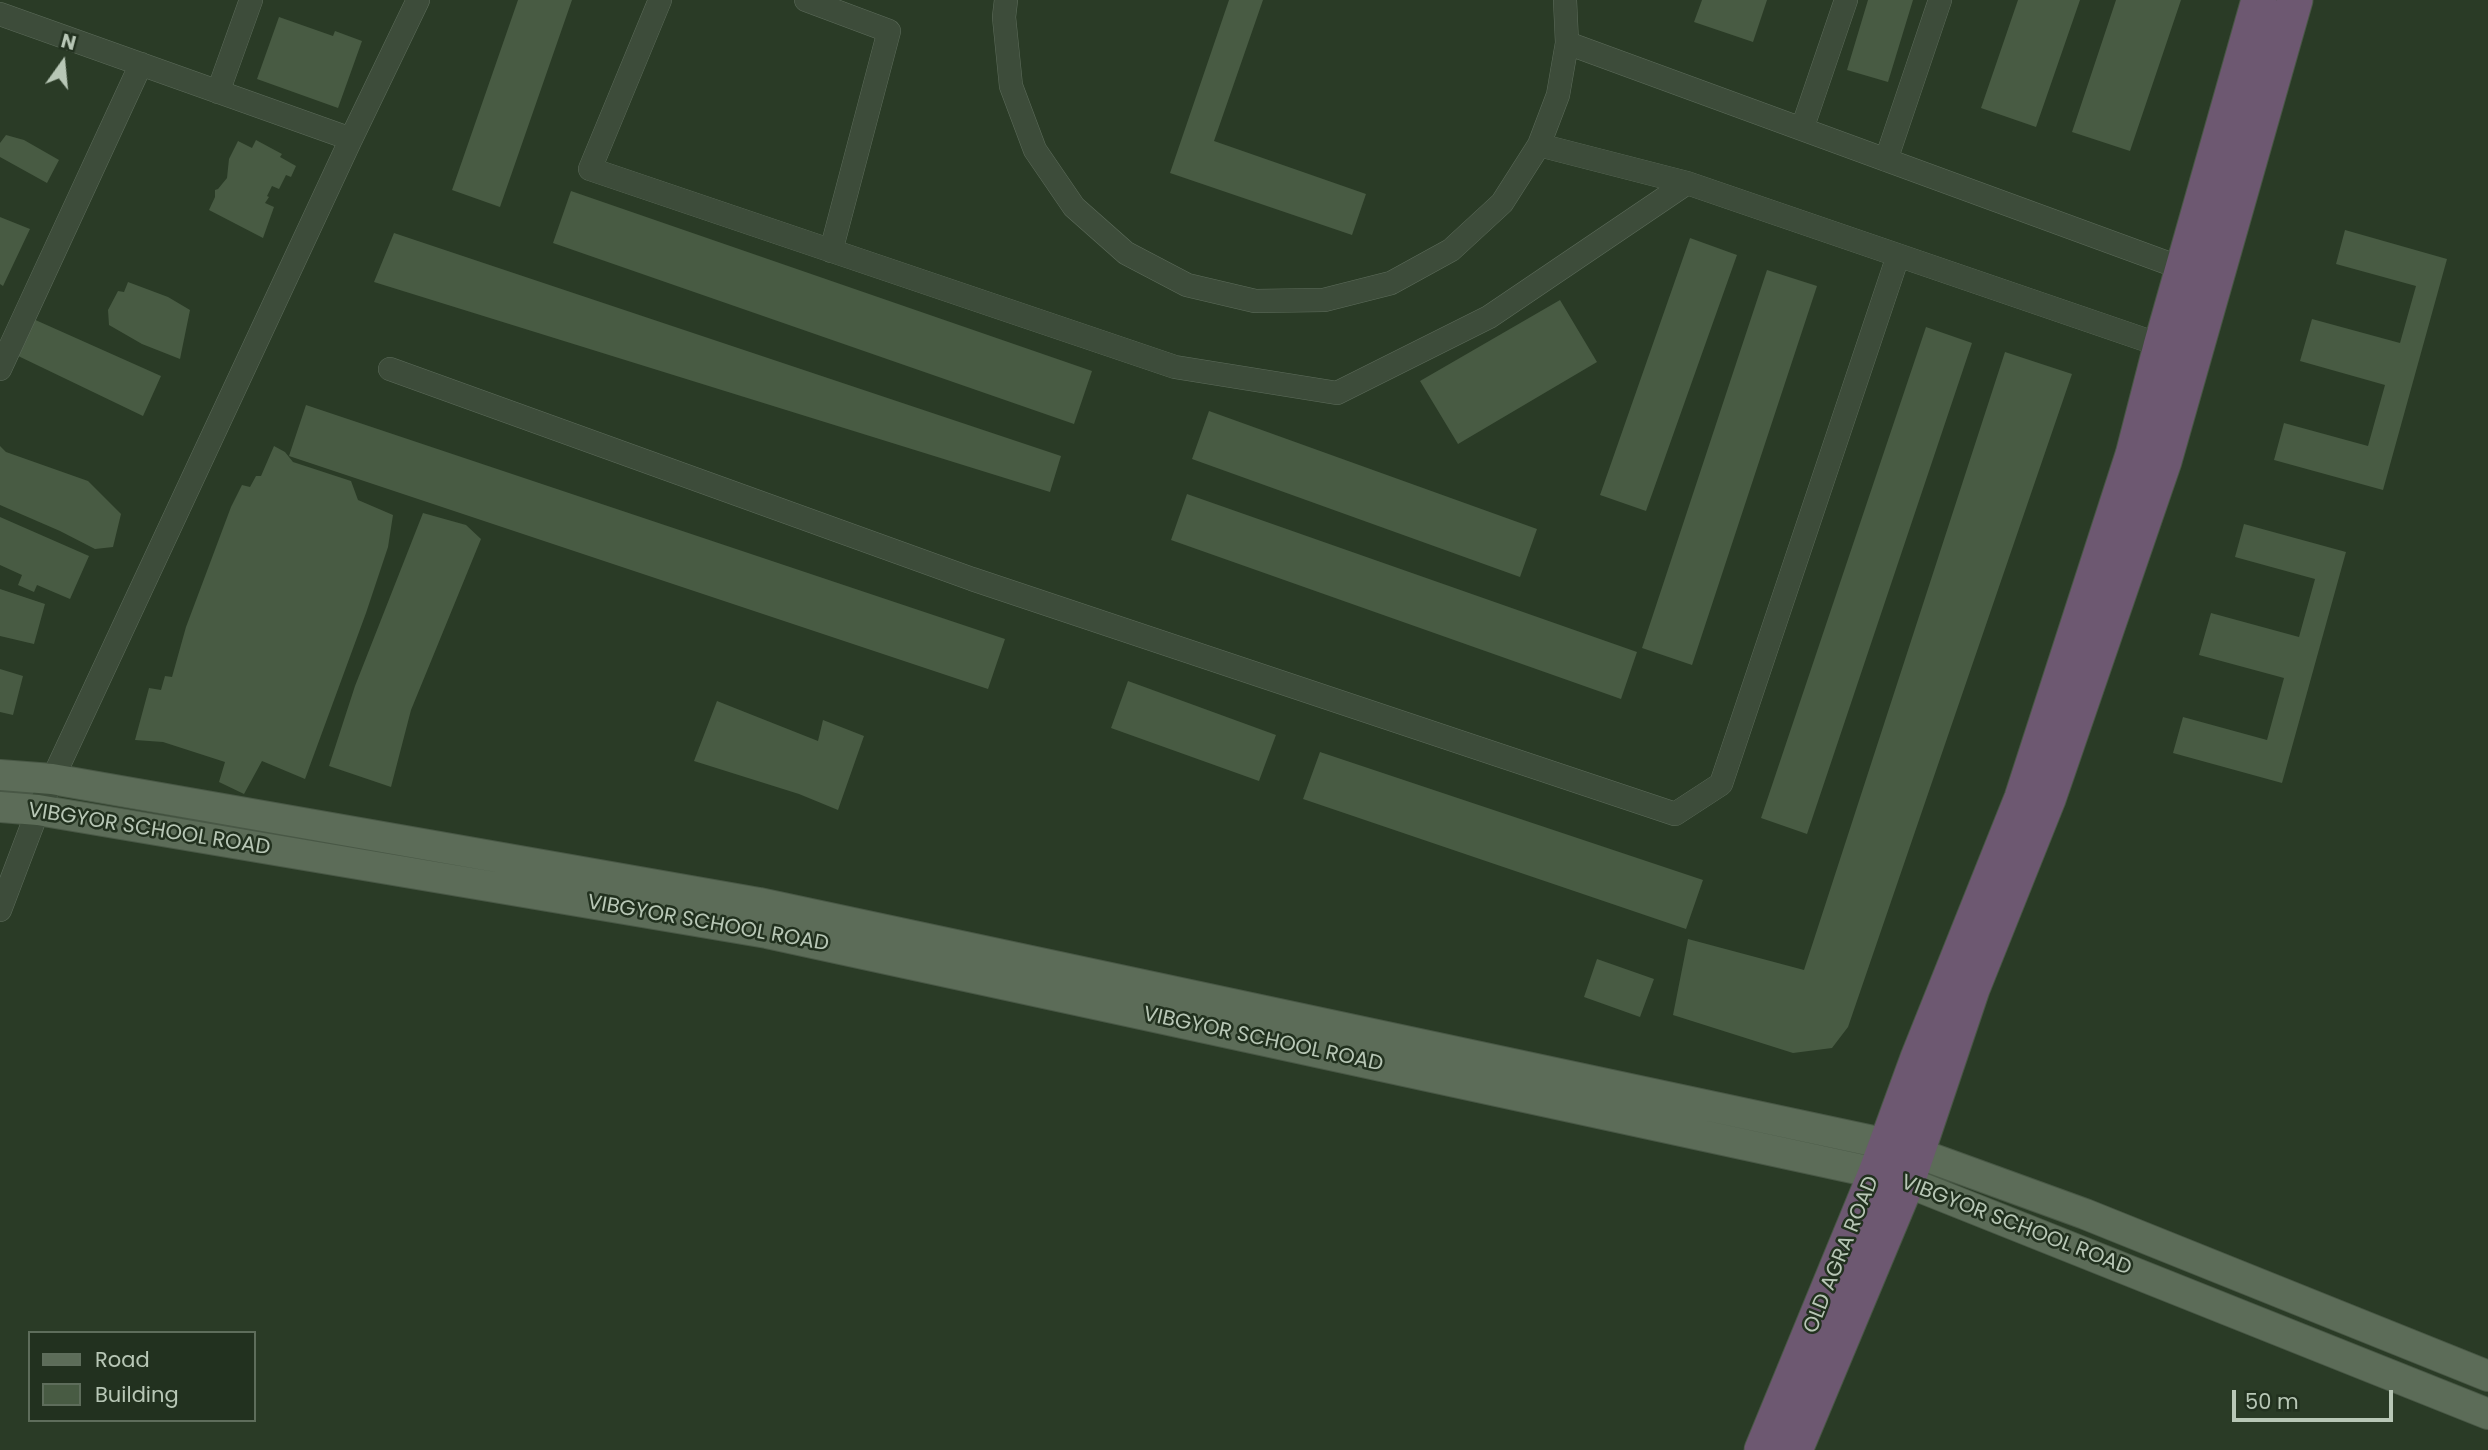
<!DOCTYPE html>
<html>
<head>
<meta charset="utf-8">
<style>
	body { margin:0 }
	#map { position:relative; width:2488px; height:1450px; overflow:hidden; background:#2a3b26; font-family:Poppins,sans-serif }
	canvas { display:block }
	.legend { position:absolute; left:28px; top:1331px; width:228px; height:91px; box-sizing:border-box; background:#22311f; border:2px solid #5e6d5b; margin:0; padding:9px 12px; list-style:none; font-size:21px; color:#b8c7b6 }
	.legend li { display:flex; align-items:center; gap:14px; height:35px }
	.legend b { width:35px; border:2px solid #5e6d5b }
	.north { position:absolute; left:28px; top:28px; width:70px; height:70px; -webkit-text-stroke:5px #22311f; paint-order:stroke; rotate:15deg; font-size:19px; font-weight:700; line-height:28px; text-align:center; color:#b8c7b6 }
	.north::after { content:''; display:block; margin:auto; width:24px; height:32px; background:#b8c7b6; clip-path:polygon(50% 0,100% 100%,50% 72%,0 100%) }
	.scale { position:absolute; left:2232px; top:1390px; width:161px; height:32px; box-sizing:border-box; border:4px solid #b8c7b6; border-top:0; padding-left:9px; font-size:21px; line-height:24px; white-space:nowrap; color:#b8c7b6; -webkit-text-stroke:5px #22311f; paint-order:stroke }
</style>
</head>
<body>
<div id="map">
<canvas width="2488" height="1450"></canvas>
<ul class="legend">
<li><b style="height:9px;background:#5c6c58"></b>Road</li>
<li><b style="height:19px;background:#485b43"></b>Building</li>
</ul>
<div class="north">N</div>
<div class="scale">50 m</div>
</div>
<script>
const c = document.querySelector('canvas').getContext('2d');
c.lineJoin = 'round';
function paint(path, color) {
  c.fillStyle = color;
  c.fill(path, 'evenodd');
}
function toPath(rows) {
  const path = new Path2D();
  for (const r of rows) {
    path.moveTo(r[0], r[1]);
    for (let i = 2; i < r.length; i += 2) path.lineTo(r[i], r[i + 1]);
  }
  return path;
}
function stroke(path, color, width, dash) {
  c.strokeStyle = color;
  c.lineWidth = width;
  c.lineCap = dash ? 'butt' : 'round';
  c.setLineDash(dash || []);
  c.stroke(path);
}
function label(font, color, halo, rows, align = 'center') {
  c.font = font + ' Poppins,sans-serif';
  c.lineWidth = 5;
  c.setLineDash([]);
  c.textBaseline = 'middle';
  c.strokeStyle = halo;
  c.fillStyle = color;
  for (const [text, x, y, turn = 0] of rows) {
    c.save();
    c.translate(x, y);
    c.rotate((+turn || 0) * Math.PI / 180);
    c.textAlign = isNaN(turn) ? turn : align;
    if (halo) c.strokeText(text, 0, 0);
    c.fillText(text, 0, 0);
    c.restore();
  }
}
paint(toPath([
	[518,0,572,0,500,207,452,190],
	[1229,0,1263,0,1214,141,1366,194,1352,235,1170,173],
	[1702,0,1767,0,1753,42,1694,22],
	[1868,0,1913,0,1888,82,1847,70],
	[2018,0,2080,0,2036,127,1981,108],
	[2116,0,2181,0,2130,151,2072,132],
	[279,17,333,36,335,31,362,41,338,108,257,79],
	[6,135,24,140,59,160,47,183,0,157,0,143],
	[256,140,282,154,280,157,296,166,291,177,286,175,279,189,272,186,267,196,269,197,265,203,274,207,263,238,209,210,215,197,215,190,218,189,227,178,229,159,238,141,252,148],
	[571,191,1092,371,1074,424,553,243],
	[0,217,30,229,3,286,0,284],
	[2345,230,2447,259,2383,490,2274,460,2284,423,2368,446,2385,385,2300,361,2312,319,2400,343,2416,286,2336,264],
	[394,233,1061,456,1050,492,374,282],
	[1690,238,1737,255,1646,511,1600,495],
	[1767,270,1817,286,1692,665,1642,648],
	[128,282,168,297,190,310,180,359,142,344,109,325,108,310,118,291,124,292],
	[1560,300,1597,362,1458,444,1420,381],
	[31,318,161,376,143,416,14,354],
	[1926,327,1972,343,1807,834,1761,818],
	[2005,352,2072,374,1848,1027,1832,1048,1793,1053,1673,1015,1688,939,1804,970],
	[306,405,1005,639,988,689,289,456],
	[1209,411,1537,529,1520,577,1192,459],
	[0,446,6,452,88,481,121,514,113,547,95,549,60,531,0,505],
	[274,446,285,452,293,462,351,481,358,500,393,515,388,547,366,613,305,779,262,761,244,794,219,782,225,762,163,742,135,740,149,688,161,690,165,676,172,677,186,627,231,507,242,485,250,487,256,476,261,476],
	[1187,494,1637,652,1621,699,1171,540],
	[423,513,466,525,481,539,411,710,391,787,329,766,355,686],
	[0,517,89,556,70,599,37,585,34,592,18,585,22,575,0,565],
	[2244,524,2346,552,2282,783,2173,753,2183,717,2267,740,2284,678,2199,655,2211,613,2299,637,2315,579,2235,557],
	[0,589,45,604,34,644,0,636],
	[0,669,23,676,13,715,0,712],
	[1128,681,1276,735,1259,781,1111,728],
	[717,701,818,741,823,720,864,736,838,810,799,794,694,761],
	[1320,752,1703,880,1686,929,1303,799],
	[1597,959,1654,979,1640,1017,1584,997]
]), '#485b43');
const minor = toPath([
	[660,0,590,169,1175,367,1337,393,1489,317,1687,183],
	[806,0,889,31,831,251],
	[1006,0,1004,17,1011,86,1035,150,1074,207,1126,253,1187,285,1255,301,1324,300,1391,283,1451,250,1502,203,1539,145,1558,95,1567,43,1565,0],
	[0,14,351,139,418,0],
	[1567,43,2195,273],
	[218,92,251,0],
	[1802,129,1846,0],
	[1539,145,1687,183,2172,349],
	[1886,160,1940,0],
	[0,369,141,64],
	[390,369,972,579,1675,814,1721,784,1898,256],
	[0,910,38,810,351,139]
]);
const major = toPath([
	[0,775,52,779,759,903,1887,1144,1917,1153,2085,1214,2488,1376],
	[0,807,38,810,767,933,1876,1173,1907,1182,2488,1414]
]);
const highway = toPath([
	[1762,1450,1876,1173,1918,1058,2022,798,2133,455,2161,346,2259,0],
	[1795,1450,1907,1182,1972,989,2048,799,2164,461,2295,0]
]);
stroke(minor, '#5d6c5b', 24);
stroke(major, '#495846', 32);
stroke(highway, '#485745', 37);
stroke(minor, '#3d4c3a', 23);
stroke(major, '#5c6c58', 30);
stroke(highway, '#6d5871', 35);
label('21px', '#b8c7b6', '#22311f', [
	["VIBGYOR SCHOOL ROAD",149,830,9],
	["VIBGYOR SCHOOL ROAD",708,924,10],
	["VIBGYOR SCHOOL ROAD",1263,1040,12],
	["VIBGYOR SCHOOL ROAD",2016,1226,21],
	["OLD AGRA ROAD",1842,1255,-68]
]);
</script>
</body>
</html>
